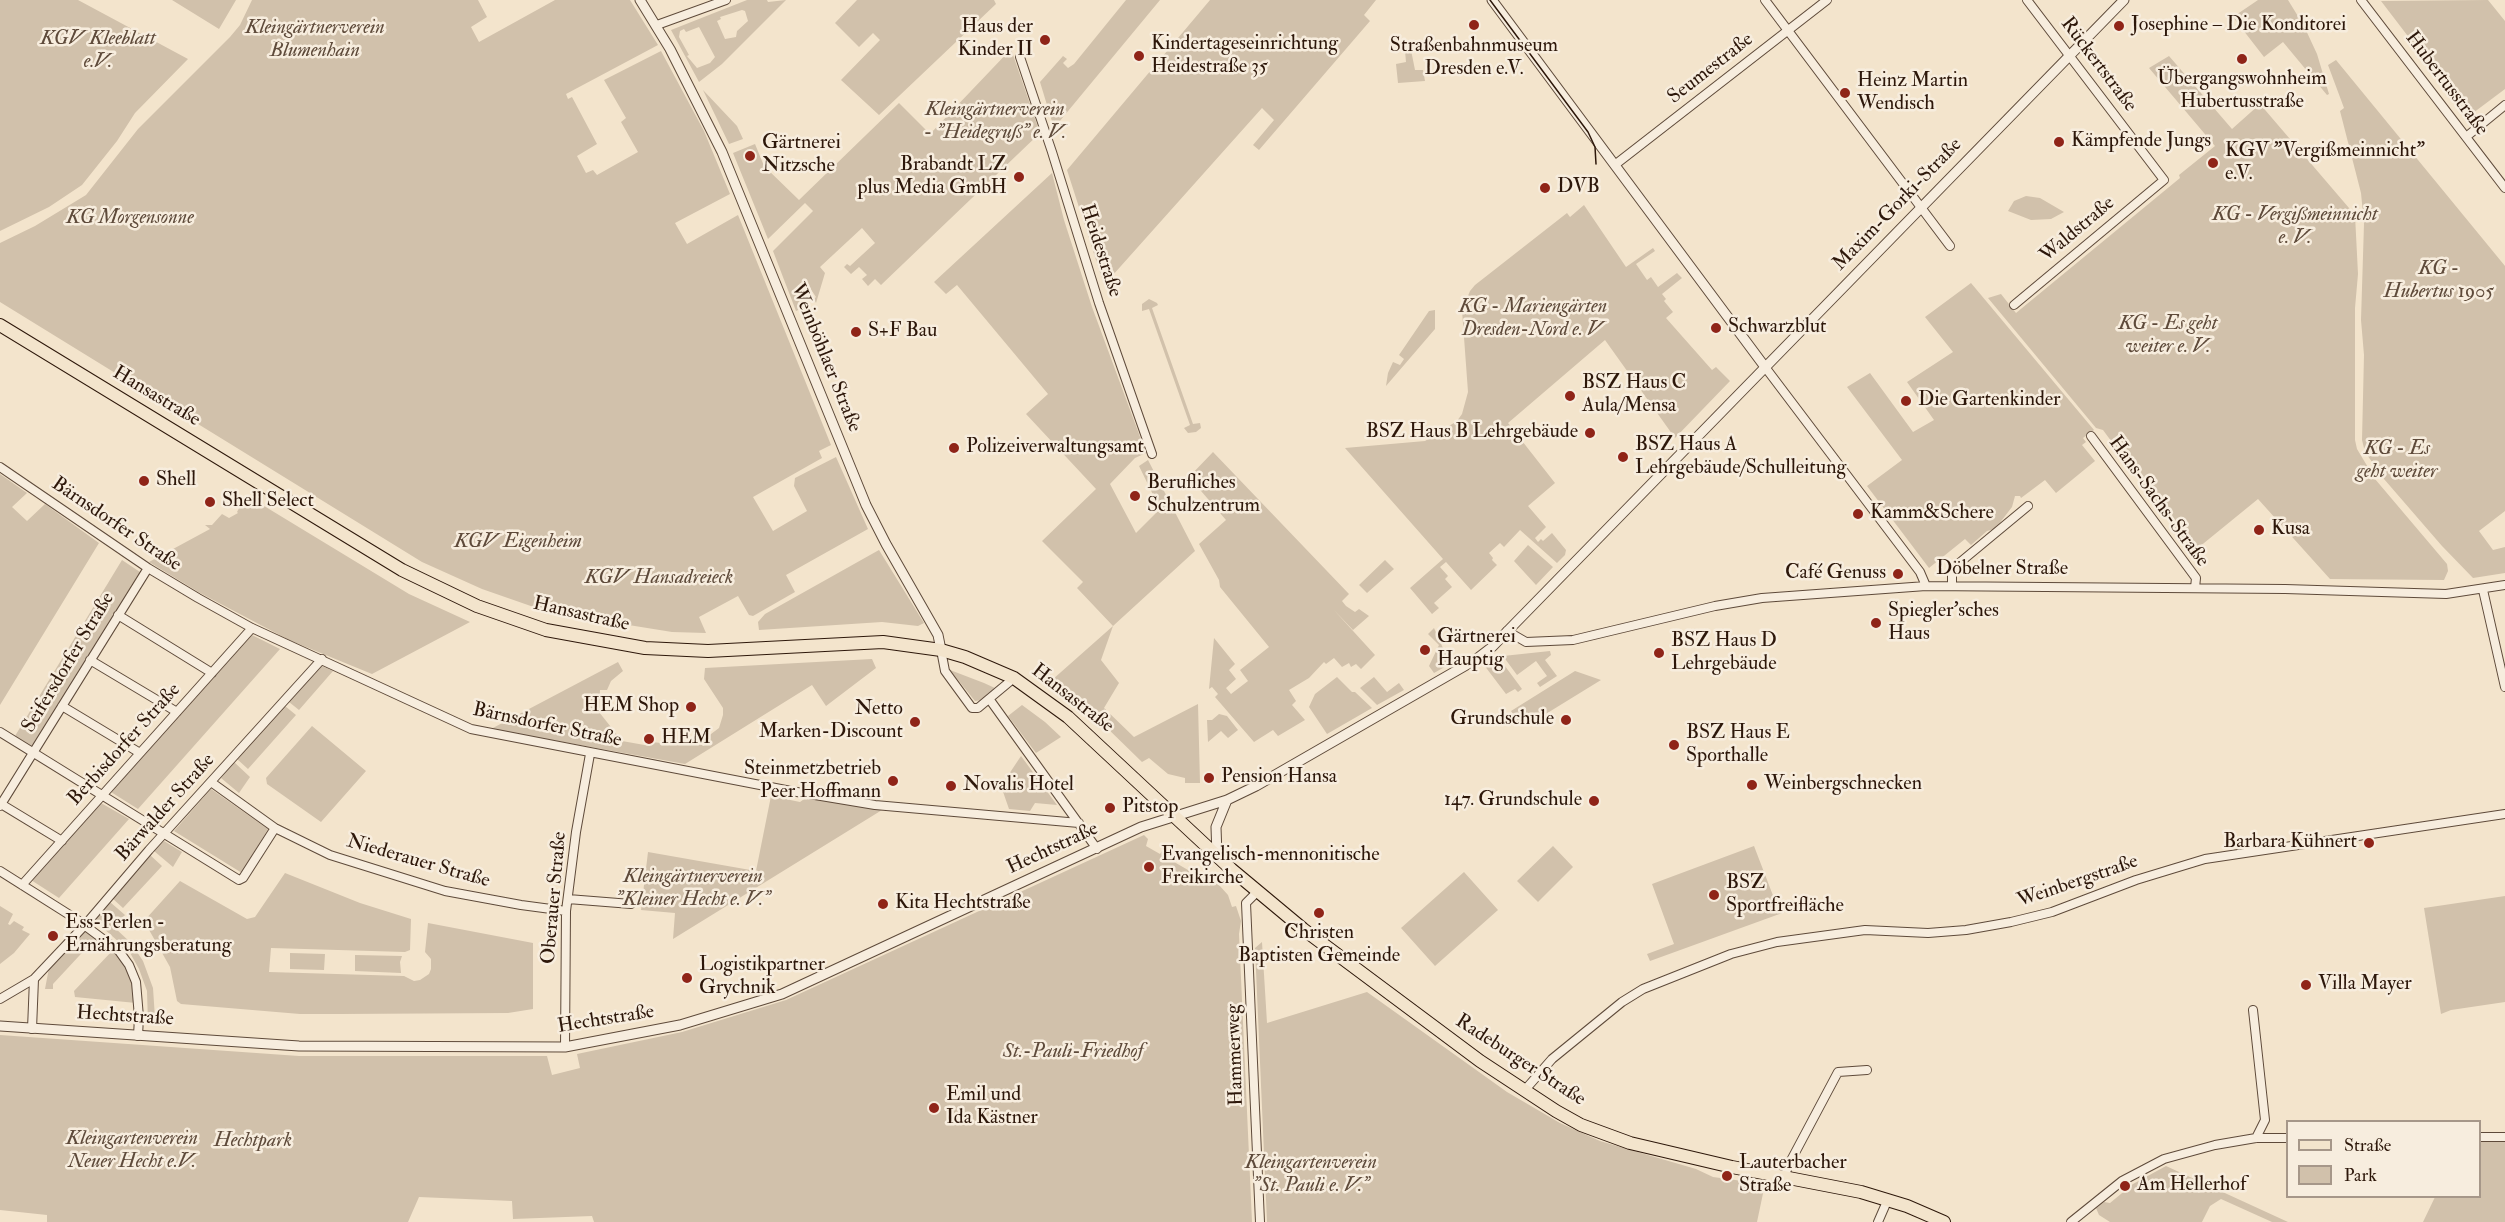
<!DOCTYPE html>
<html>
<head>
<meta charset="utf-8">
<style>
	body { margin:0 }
	#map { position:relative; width:2505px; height:1222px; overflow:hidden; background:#f3e4cc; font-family:"IM FELL Double Pica",serif }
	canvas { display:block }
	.legend { position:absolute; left:2286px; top:1120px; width:195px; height:78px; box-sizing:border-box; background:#f7edde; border:2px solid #a69789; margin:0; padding:8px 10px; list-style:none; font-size:18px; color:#2d170a }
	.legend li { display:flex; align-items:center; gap:12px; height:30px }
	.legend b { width:30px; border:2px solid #a69789 }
</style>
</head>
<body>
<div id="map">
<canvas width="2505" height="1222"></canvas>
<ul class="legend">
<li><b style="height:8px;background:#f3e4cc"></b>Straße</li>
<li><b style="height:16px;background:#d1c1ab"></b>Park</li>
</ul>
</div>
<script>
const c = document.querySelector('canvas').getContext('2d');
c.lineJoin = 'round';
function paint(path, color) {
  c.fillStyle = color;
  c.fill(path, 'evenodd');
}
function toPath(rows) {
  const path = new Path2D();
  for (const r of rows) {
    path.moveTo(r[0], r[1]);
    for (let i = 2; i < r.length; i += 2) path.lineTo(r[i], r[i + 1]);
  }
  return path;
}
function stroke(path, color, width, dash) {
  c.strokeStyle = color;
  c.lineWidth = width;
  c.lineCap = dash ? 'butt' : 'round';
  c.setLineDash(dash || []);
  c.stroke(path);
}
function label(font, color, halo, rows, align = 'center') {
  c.font = font + ' "IM FELL Double Pica",serif';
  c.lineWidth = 5;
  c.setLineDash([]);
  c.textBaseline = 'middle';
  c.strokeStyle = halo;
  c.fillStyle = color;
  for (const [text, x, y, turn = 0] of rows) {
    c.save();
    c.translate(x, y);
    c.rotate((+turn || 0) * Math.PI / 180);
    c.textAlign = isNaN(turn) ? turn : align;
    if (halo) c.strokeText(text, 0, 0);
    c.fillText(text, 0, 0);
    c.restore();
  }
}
paint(toPath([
	[0,0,78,0,188,59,135,113,117,141,82,185,49,207,0,231],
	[172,0,236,0,219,29],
	[252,0,478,0,487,17,471,27,479,42,555,0,630,0,658,45,566,94,568,99,572,97,597,144,577,156,586,173,593,170,597,175,638,152,621,122,626,118,604,80,661,51,704,131,730,194,675,223,687,244,738,215,831,445,819,451,822,458,753,497,773,531,807,511,794,486,795,478,836,457,868,529,786,575,795,592,753,616,749,615,738,596,699,617,706,633,672,632,548,612,482,589,422,562,0,302,0,243,35,226,86,195,138,129,230,37,240,25],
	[747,0,767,0,768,2,786,0,722,64,699,82,671,30],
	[742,10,745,11,748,21,737,31,736,37,725,39,717,21,721,19,720,17],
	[699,27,715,57,710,63,697,68,687,56,689,55,679,37,680,31,684,29,686,32],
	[857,0,994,0,996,4,879,115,841,80,880,40,873,33,859,47,835,23],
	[1126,0,1160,0,1054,128,1040,82,1063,56,1067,59,1063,63,1068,68,1074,64],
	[1210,0,1376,0,1364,15,1370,21,1259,150,1253,145,1274,120,1262,108,1104,285,1067,170],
	[2258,0,2288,0,2304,26,2317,54,2329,94,2327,95,2283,42,2264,57,2233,17],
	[2488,0,2505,21,2505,89,2469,116,2381,1],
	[1011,49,1040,133,881,285,875,279,868,286,862,279,867,275,859,267,851,274,844,267,847,264,850,266,875,243,862,228,820,267,825,273,816,303,814,299,816,297,810,288,799,292,801,297,799,299,805,307,796,311,773,251,813,211,805,203,768,239,733,153,755,144,764,166,799,200,899,103,930,134],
	[1411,50,1415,70,1423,70,1425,81,1398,83,1396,64,1406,62,1405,51],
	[2169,56,2232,129,2260,104,2355,215,2358,274,2355,308,2355,440,2357,449,2375,479,2447,564,2448,571,2444,580,2330,579,2258,499,2193,552,2103,430,2096,428,1988,298,2001,294,2016,313,2180,178,2179,175,2215,146,2149,68],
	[2336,60,2505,266,2505,511,2479,531,2493,550,2505,547,2505,573,2473,578,2442,546,2384,479,2365,452,2362,440,2364,355,2361,320,2364,224,2361,193,2340,111,2344,108,2328,65],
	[703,90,737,126,743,139,729,144],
	[1052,173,1064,220,1092,307,1146,453,1135,458,1110,484,1136,533,1160,509,1139,466,1148,460,1195,551,1113,626,1101,660,1119,683,1104,708,1134,737,1198,704,1200,783,1185,783,1185,778,1168,774,1149,758,1142,762,1102,723,1052,680,1113,626,1077,588,1083,582,1042,541,1096,489,1026,414,1048,394,957,285,946,294,934,282],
	[2026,196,2040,198,2064,212,2051,219,2031,220,2008,211,2014,201],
	[1584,205,1626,267,1653,248,1655,251,1636,264,1647,280,1651,277,1658,287,1677,273,1682,278,1662,294,1666,299,1664,301,1673,312,1666,318,1712,370,1716,367,1730,381,1675,438,1605,340,1508,423,1555,483,1528,506,1546,527,1535,538,1538,542,1541,539,1543,541,1552,533,1566,550,1565,555,1557,563,1520,530,1504,547,1500,543,1489,553,1493,558,1492,560,1497,565,1471,590,1446,562,1440,567,1448,576,1445,579,1452,587,1434,603,1439,608,1432,614,1410,588,1443,559,1345,448,1425,441,1457,421,1462,414,1468,392,1462,310,1470,291,1475,285,1567,213,1570,217],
	[1971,283,2094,430,2083,438,2086,442,2082,445,2095,461,2056,493,2045,480,2021,498,2020,496,2015,496,2012,507,1995,529,1987,531,1971,545,1965,539,1929,568,1867,486,1902,460,1847,387,1870,373,1913,432,1934,420,1907,382,1953,352,1925,317],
	[1149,299,1157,303,1158,305,1152,308,1193,424,1200,423,1201,428,1196,432,1188,433,1184,428,1190,425,1149,309,1142,311,1142,304],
	[1435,310,1435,329,1386,386,1388,373,1393,362,1400,365,1404,359,1399,355,1429,311],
	[1213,452,1349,594,1342,601,1346,606,1355,612,1359,609,1369,616,1353,630,1333,609,1375,655,1361,669,1356,664,1351,667,1349,663,1342,667,1334,658,1326,664,1324,662,1309,678,1289,690,1296,701,1292,705,1305,720,1278,736,1273,730,1254,742,1215,697,1218,694,1212,687,1209,689,1214,638,1235,664,1229,670,1236,679,1226,688,1231,694,1248,681,1240,670,1269,647,1220,587,1219,580,1199,544,1226,520,1189,477],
	[0,474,27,493,12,507,27,521,45,504,99,543,0,705],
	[246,495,409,594,470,622,372,674,289,640,200,593,149,562,210,529,205,525,212,525,222,514,229,518,238,513,237,512],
	[1528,545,1553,567,1536,585,1514,561],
	[879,550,924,623,918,626,882,622,759,630,758,622,765,614],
	[122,560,140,572,35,745,31,746,15,736],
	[1385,560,1394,569,1367,593,1359,585],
	[1434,628,1450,664,1434,673,1429,666,1439,645,1428,634],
	[252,635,280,649,138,809,111,792],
	[1550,651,1551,655,1545,660,1557,676,1540,687,1537,683,1547,676,1536,661,1517,675,1503,656],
	[1499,658,1522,689,1518,692,1515,689,1506,694,1484,665],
	[872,659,876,668,826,706,812,685,685,764,491,729,618,662,623,671,611,681,607,690,600,690,599,712,622,741,650,746,650,742,662,743,695,738,703,746,710,742,707,737,719,728,723,715,723,708,704,679,705,668],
	[322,666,333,671,299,710,289,702],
	[950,670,984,683,997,689,983,700,975,701],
	[1575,671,1601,680,1536,720,1531,716,1519,723,1511,711],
	[1337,677,1352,692,1355,692,1372,708,1327,734,1309,707,1315,694],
	[1374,677,1387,692,1399,683,1404,690,1377,705,1360,688],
	[1022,705,1045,722,1061,737,1036,753,1008,716],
	[285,706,296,715,248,769,237,759],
	[1219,714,1227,716,1238,730,1228,738,1221,731,1208,742,1207,720,1212,720],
	[312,726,366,771,321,822,267,784,266,778],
	[1021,756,1057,805,1035,803,1030,811,1009,809,1001,786],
	[234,762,250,777,239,793,221,778],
	[211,789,268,829,242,873,174,831],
	[771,796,800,802,807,797,882,810,673,939,675,913,641,910,648,852,756,871],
	[101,803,129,819,59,898,31,880],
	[1144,835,1148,839,1146,846,1160,854,1162,851,1170,856,1169,859,1188,870,1193,869,1219,885,1228,895,1232,907,1236,906,1241,921,1239,934,1252,1222,594,1222,592,1216,513,1219,512,1201,419,1197,408,1222,47,1222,47,1215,0,1210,0,1035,299,1056,547,1056,552,1075,580,1068,577,1054,682,1032,786,1000],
	[164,841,182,852,173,867,154,851],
	[1553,846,1573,867,1538,902,1517,881],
	[1754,846,1777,906,1805,897,1807,904,1650,961,1647,954,1674,944,1652,884],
	[150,855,162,866,123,908,112,898],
	[1464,872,1498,910,1435,966,1401,928],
	[285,873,360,903,411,919,410,950,405,952,271,948,269,972,404,976,414,981,420,980,429,974,431,969,431,959,425,952,428,923,533,943,533,1009,508,1013,341,1014,300,1014,181,1004,177,1001,170,967,144,921,180,881,247,919,255,917],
	[2505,896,2505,1002,2451,1010,2441,1014,2424,908],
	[110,902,125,915,114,927,131,943,143,961,153,988,155,1018,166,1020,166,1024,148,1023,147,991,139,969,129,951,94,920],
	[0,906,13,914,8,924,10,925,14,921,24,927,22,930,30,934,14,953,0,964],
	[85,932,109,946,104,953,92,942,53,984,53,989,45,989,49,968],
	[1262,942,1267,1023,1367,992,1507,1092,1560,1123,1600,1141,1696,1169,1713,1177,1765,1184,1757,1222,1267,1222,1255,948],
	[113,950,125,964,133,983,136,1003,75,997,74,991],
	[290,953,325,954,324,970,290,969],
	[355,955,402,956,400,962,401,973,355,971],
	[2505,1140,2505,1222,2423,1222,2435,1197,2480,1196,2480,1142],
	[2166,1166,2288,1222,2272,1222,2221,1199,2210,1206,2202,1222,2110,1222,2099,1215,2096,1208,2104,1202,2110,1203,2133,1184]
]), '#d1c1ab');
const minor = toPath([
	[1765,0,1950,246],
	[2361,0,2505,188],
	[657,25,726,0],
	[1020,57,1052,152,1099,303,1152,454],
	[2466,137,2505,105],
	[1616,164,1827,0],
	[2014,305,2164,180,2027,0],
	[1765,367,1920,572,1926,586],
	[2091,436,2196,578,2195,588],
	[0,467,148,568,198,598,252,628,471,729,791,791,875,805,1079,823],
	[1952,585,1952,569,2028,506],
	[2483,590,2505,687],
	[118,615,212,673],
	[1507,631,1526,642,1573,640,1715,606,1762,598,1926,586,2285,589,2446,594,2505,585],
	[941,650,945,671,972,708,978,708,1014,678],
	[90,660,177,712],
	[990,700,1097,849],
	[62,706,140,753],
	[0,732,239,880,243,878,275,828],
	[211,782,275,828,330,855,445,891,521,905,566,911],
	[1,804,62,841],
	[0,806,148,568],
	[0,871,76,919,119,951,129,965,136,982,139,1017,138,1036],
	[22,885,252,628],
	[1257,892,1246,903,1260,1222],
	[568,899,631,904],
	[34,979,85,925,149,850,322,659],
	[0,999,34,979,32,1029],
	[2253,1010,2265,1120,2256,1138],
	[565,1047,566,911,576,832,590,754],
	[1524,1091,1552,1059,1622,1002,1643,989,1731,954,1777,942,1865,930,1928,933,1966,930,2011,922,2052,912,2136,880,2205,859,2505,814],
	[2480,1137,2505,1137],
	[1785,1176,1788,1166,1838,1072,1867,1070],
	[1878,1222,1888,1199],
	[2071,1222,2122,1181,2164,1159,2215,1145,2256,1138,2288,1138]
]);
const tertiary = toPath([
	[640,0,670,49,722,152,866,505,886,544,938,635,941,650],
	[1492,0,1765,367],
	[1217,856,1216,827,1227,800],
	[0,1026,299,1046,565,1047,680,1025,782,994,1141,827,1227,800,1256,786,1475,660,1492,647,2124,0]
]);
const primary = toPath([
	[0,325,402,570,477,606,546,630,645,648,708,651,883,642,941,650,965,657,1014,678,1068,717,1231,869,1303,929,1480,1061,1556,1111,1581,1125,1630,1143,1732,1167,1861,1192,1907,1206,1944,1222]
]);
stroke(minor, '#5e4a3a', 10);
stroke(tertiary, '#5e4a3a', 11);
stroke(primary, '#2d170a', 14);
stroke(minor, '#f7edde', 8);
stroke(tertiary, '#f7edde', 9);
stroke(primary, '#f3e4cc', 12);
stroke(toPath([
	[1490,0,1588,132,1595,147,1596,164]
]), '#2d170a', 1.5);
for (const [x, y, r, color] of [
	[1474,25,6,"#8f2418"],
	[2119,26,6,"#8f2418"],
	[1045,40,6,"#8f2418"],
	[1139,56,6,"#8f2418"],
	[2242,59,6,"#8f2418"],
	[1845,93,6,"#8f2418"],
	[2059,142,6,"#8f2418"],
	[750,156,6,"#8f2418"],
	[2213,163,6,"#8f2418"],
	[1019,177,6,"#8f2418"],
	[1545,188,6,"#8f2418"],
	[1716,328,6,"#8f2418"],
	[856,332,6,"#8f2418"],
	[1570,396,6,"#8f2418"],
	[1906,401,6,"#8f2418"],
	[1590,433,6,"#8f2418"],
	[954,448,6,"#8f2418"],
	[1623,457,6,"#8f2418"],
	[144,481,6,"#8f2418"],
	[1135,496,6,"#8f2418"],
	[210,502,6,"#8f2418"],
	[1858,514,6,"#8f2418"],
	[2259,530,6,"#8f2418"],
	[1898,574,6,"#8f2418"],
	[1876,623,6,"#8f2418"],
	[1425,650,6,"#8f2418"],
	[1659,653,6,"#8f2418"],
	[691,707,6,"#8f2418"],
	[1566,720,6,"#8f2418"],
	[915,722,6,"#8f2418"],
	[649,739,6,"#8f2418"],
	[1674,745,6,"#8f2418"],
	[1209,778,6,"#8f2418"],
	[893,781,6,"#8f2418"],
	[1752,785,6,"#8f2418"],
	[951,786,6,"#8f2418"],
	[1594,801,6,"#8f2418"],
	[1110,808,6,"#8f2418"],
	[2369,843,6,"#8f2418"],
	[1149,867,6,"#8f2418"],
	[1714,895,6,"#8f2418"],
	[883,904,6,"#8f2418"],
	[1319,913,6,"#8f2418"],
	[53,936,6,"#8f2418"],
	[687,978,6,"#8f2418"],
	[2306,985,6,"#8f2418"],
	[934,1108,6,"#8f2418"],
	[1727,1176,6,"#8f2418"],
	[2125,1186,6,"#8f2418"]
]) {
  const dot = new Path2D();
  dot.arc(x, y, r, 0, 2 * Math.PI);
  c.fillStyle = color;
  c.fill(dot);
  stroke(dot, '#f7edde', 2);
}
label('20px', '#2d170a', '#f7edde', [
	["Josephine – Die Konditorei",2131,26],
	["Haus der",1033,28,"right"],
	["Kinder II",1033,51,"right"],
	["Kindertageseinrichtung",1151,45],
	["Heidestraße 35",1151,68],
	["Straßenbahnmuseum",1474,47,"center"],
	["Dresden e.V.",1474,70,"center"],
	["Übergangswohnheim",2242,80,"center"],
	["Hubertusstraße",2242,103,"center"],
	["Heinz Martin",1857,82],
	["Wendisch",1857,105],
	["Kämpfende Jungs",2071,142],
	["Gärtnerei",762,144],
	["Nitzsche",762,167],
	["KGV \"Vergißmeinnicht\"",2225,152],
	["e.V.",2225,175],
	["Brabandt LZ",1007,166,"right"],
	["plus Media GmbH",1007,189,"right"],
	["DVB",1557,188],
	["Schwarzblut",1728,328],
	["S+F Bau",868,332],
	["BSZ Haus C",1582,384],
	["Aula/Mensa",1582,407],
	["Die Gartenkinder",1918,401],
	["BSZ Haus B Lehrgebäude",1578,433,"right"],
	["BSZ Haus A",1635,446],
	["Lehrgebäude/Schulleitung",1635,469],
	["Polizeiverwaltungsamt",966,448],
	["Shell",156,481],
	["Berufliches",1147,484],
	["Schulzentrum",1147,507],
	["Shell Select",222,502],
	["Kamm&Schere",1870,514],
	["Kusa",2271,530],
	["Café Genuss",1886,574,"right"],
	["Spiegler’sches",1888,612],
	["Haus",1888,635],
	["Gärtnerei",1437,638],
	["Hauptig",1437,661],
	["BSZ Haus D",1671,642],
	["Lehrgebäude",1671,665],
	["HEM Shop",679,707,"right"],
	["Netto",903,710,"right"],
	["Marken-Discount",903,733,"right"],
	["Grundschule",1554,720,"right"],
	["BSZ Haus E",1686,734],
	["Sporthalle",1686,757],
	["HEM",661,739],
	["Steinmetzbetrieb",881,770,"right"],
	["Peer Hoffmann",881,793,"right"],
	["Pension Hansa",1221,778],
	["Weinbergschnecken",1764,785],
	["Novalis Hotel",963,786],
	["147. Grundschule",1582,801,"right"],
	["Pitstop",1122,808],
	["Barbara Kühnert",2357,843,"right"],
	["Evangelisch-mennonitische",1161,856],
	["Freikirche",1161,879],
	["BSZ",1726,884],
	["Sportfreifläche",1726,907],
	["Kita Hechtstraße",895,904],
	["Ess-Perlen -",65,924],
	["Ernährungsberatung",65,947],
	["Christen",1319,934,"center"],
	["Baptisten Gemeinde",1319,957,"center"],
	["Logistikpartner",699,966],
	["Grychnik",699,989],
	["Villa Mayer",2318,985],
	["Emil und",946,1096],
	["Ida Kästner",946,1119],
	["Lauterbacher",1739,1164],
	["Straße",1739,1187],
	["Am Hellerhof",2137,1186]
], 'left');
label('italic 20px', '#5e4a3a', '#f7edde', [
	["Kleingärtnerverein",315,29],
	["Blumenhain",315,52],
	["KGV Kleeblatt",98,40],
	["e.V.",98,63],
	["Kleingärtnerverein",995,111],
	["- \"Heidegruß\" e. V.",995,134],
	["KG - Vergißmeinnicht",2295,216],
	["e. V.",2295,239],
	["KG Morgensonne",130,219],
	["KG -",2439,270],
	["Hubertus 1905",2439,293],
	["KG - Mariengärten",1533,308],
	["Dresden-Nord e. V",1533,331],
	["KG - Es geht",2168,325],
	["weiter e. V.",2168,348],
	["KG - Es",2397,450],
	["geht weiter",2397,473],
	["KGV Eigenheim",518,543],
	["KGV Hansadreieck",659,579],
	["Kleingärtnerverein",693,878],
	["\"Kleiner Hecht e. V.\"",693,901],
	["St.-Pauli-Friedhof",1073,1053],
	["Kleingartenverein",132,1140],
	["Neuer Hecht e.V.",132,1163],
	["Hechtpark",253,1142],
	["Kleingartenverein",1311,1164],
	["\"St. Pauli e. V.\"",1311,1187]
]);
label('20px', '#2d170a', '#f7edde', [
	["Rückertstraße",2098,65,53],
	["Seumestraße",1711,69,-38],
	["Hubertusstraße",2446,84,53],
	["Maxim-Gorki-Straße",1898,205,-46],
	["Waldstraße",2078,230,-40],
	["Heidestraße",1100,251,72],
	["Weinböhlaer Straße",825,358,68],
	["Hansastraße",156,397,31],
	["Hans-Sachs-Straße",2158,502,54],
	["Bärnsdorfer Straße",116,525,34],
	["Döbelner Straße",2002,570],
	["Hansastraße",581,615,13],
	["Seifersdorfer Straße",69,663,-59],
	["Hansastraße",1072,699,38],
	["Bärnsdorfer Straße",547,726,12],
	["Berbisdorfer Straße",125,745,-48],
	["Bärwalder Straße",166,808,-48],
	["Hechtstraße",1053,849,-25],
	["Niederauer Straße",418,862,16],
	["Weinbergstraße",2078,882,-19],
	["Oberauer Straße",555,898,-85],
	["Hechtstraße",125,1017,4],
	["Hechtstraße",606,1020,-9],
	["Hammerweg",1236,1055,-92],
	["Radeburger Straße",1520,1061,33]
]);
</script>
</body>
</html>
